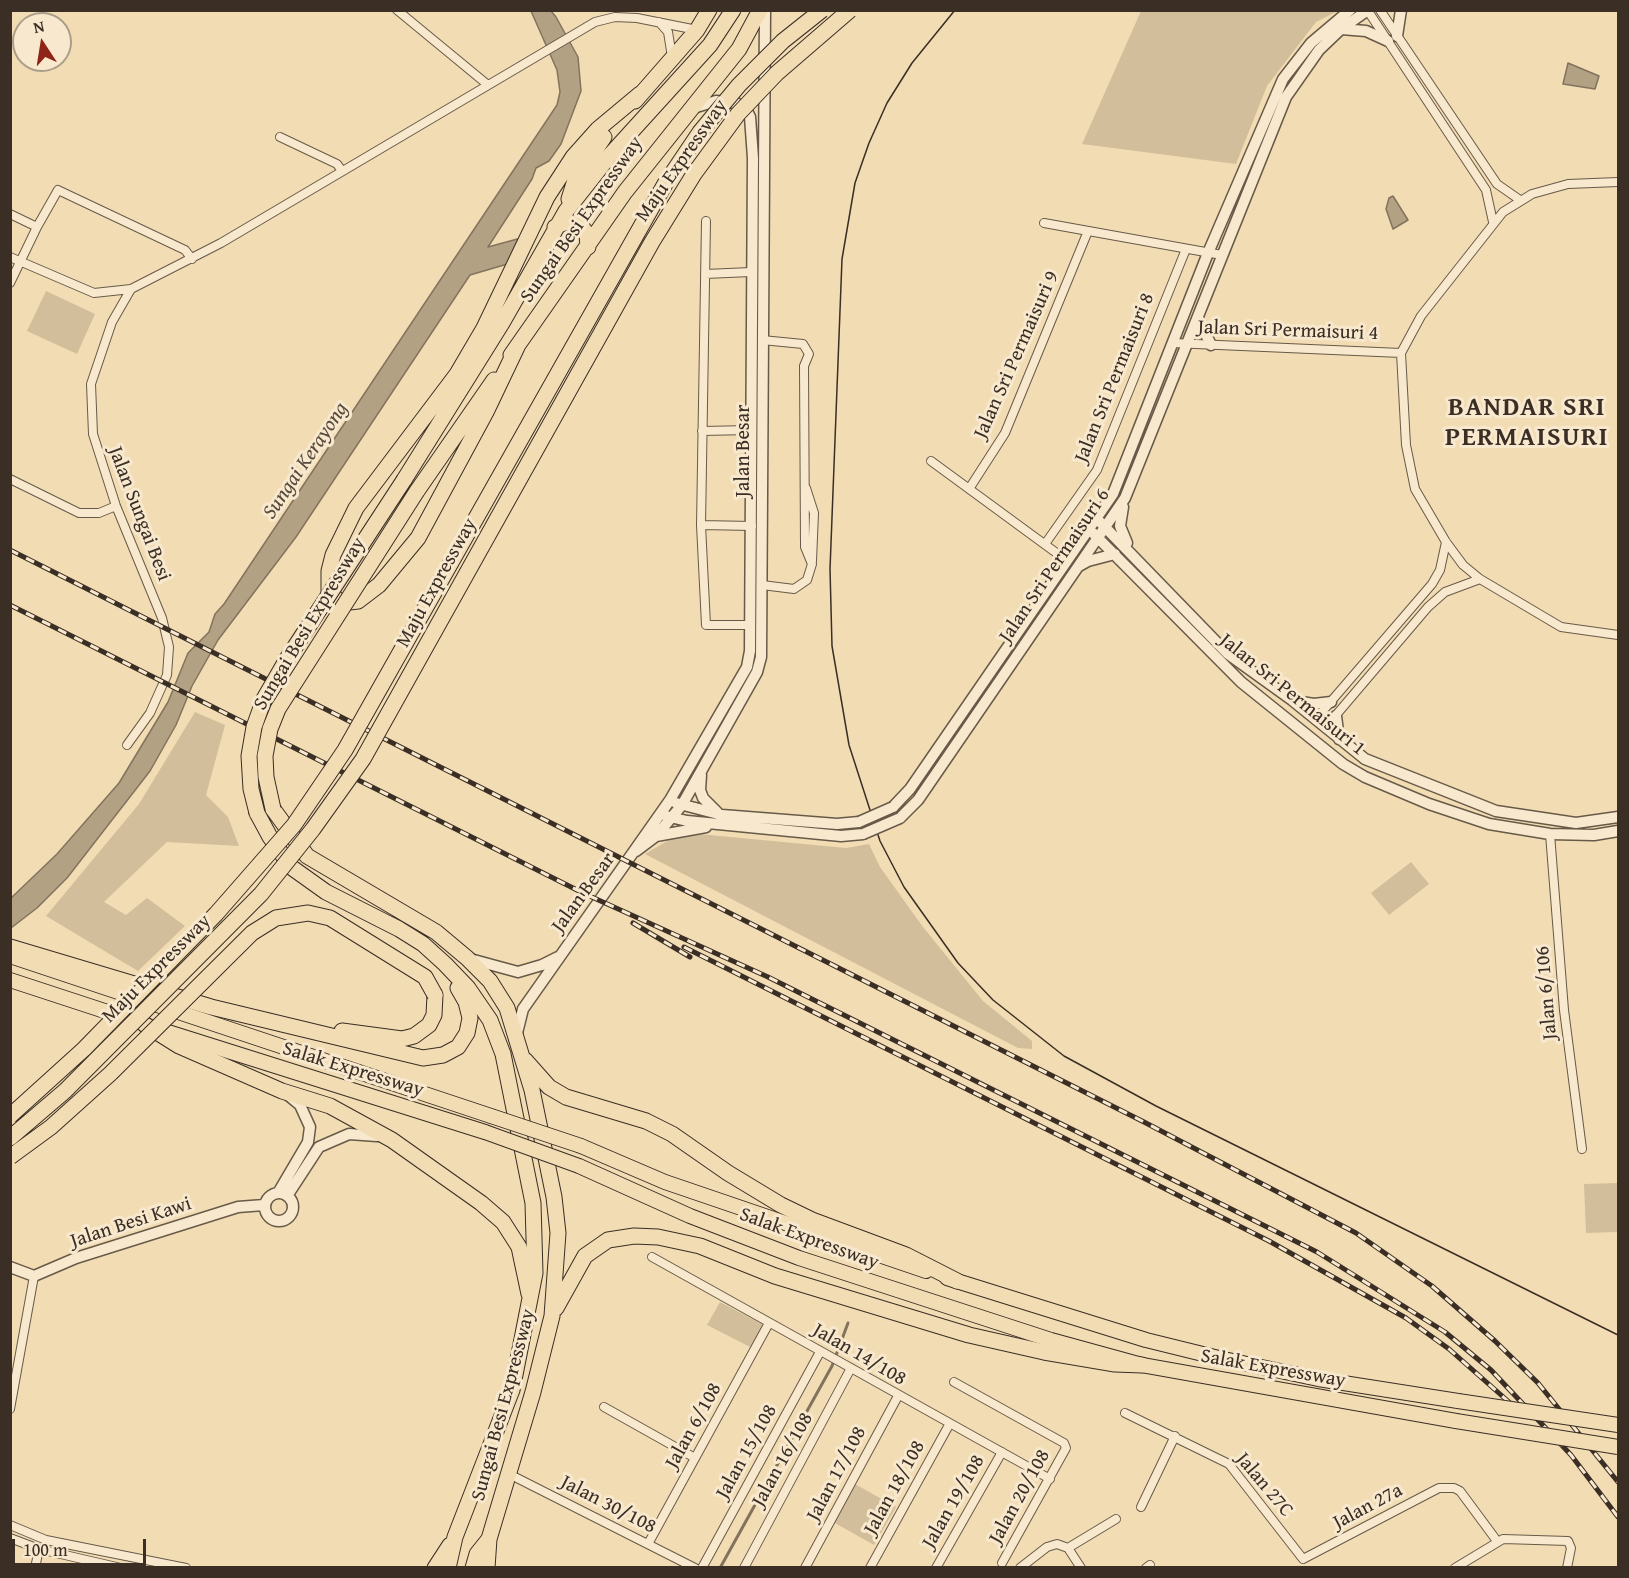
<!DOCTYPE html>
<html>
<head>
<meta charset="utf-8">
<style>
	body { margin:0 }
	#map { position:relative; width:1629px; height:1578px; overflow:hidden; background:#f2dcb3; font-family:"Gentium Book Plus",serif }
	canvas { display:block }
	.frame { position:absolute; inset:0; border:12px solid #3a2e25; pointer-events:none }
	.north { position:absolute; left:12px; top:12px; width:60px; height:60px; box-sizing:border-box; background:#f7e8ce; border:2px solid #ab9e8a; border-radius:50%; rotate:348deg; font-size:16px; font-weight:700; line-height:24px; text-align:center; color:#3a2e25 }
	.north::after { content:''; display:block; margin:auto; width:21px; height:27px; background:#8f2418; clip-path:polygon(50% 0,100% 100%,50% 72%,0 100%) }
	.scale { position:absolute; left:12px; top:1539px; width:134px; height:27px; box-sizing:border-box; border:3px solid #3a2e25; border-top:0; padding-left:8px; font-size:18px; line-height:21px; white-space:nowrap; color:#3a2e25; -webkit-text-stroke:4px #f7e8ce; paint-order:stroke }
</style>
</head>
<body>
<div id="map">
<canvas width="1629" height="1578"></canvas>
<div class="frame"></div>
<div class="north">N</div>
<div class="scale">100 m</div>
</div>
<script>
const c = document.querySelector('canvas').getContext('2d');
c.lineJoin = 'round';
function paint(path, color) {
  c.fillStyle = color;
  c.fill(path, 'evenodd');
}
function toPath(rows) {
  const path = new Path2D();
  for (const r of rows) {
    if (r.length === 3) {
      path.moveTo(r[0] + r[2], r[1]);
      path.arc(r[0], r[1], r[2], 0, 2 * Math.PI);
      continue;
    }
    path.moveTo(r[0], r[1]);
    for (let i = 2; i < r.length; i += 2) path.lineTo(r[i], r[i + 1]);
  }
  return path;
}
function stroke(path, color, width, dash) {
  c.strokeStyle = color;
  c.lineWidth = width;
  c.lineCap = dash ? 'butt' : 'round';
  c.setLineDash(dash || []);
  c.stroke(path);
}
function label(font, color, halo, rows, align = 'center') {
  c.font = font + ' "Gentium Book Plus",serif';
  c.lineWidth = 6;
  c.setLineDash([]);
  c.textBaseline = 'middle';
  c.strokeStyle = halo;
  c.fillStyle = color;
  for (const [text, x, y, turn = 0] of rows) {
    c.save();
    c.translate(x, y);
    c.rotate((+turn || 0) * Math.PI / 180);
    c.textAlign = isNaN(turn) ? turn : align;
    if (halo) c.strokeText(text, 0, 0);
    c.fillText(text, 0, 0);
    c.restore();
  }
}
paint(toPath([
	[1141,11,1141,10,1338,11,1316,22,1267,86,1236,164,1082,144],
	[46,291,95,314,77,354,27,331],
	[195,712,225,725,206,795,228,817,239,846,167,842,104,902,126,915,147,898,185,926,138,971,46,916,139,804],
	[699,834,846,848,869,844,880,867,923,927,983,1001,1032,1041,1032,1049,1018,1048,645,854,674,837],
	[1411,862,1429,884,1389,915,1371,893],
	[1618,1183,1618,1232,1586,1233,1584,1184],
	[720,1302,764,1325,752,1348,707,1325],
	[855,1484,896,1507,874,1545,833,1522]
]), '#d3be9b');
const water = toPath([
	[531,11,551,11,556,17,578,57,581,91,561,144,549,161,536,168,532,179,488,247,521,238,511,263,470,275,296,537,218,640,192,686,176,725,150,771,67,878,37,908,11,928,10,899,57,854,119,783,168,702,188,653,209,632,215,614,224,604,557,105,560,92,557,70,531,11],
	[1568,63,1599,76,1595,89,1563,84,1568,63],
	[1393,196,1408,220,1393,229,1386,209,1389,198,1393,196]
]);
paint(water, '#b3a183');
stroke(water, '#83735d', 1.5);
stroke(toPath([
	[720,1568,832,1366,848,1323]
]), '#83735d', 3);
const minor = toPath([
	[397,10,488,85],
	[1380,10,1497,184,1520,200],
	[1368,11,1486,190,1493,222],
	[659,22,668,32,672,57],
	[280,137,337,164,342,171],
	[1618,182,1568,184,1532,194,1503,212,1421,316,1401,353,1406,445,1415,489,1446,542,1463,565,1480,579,1561,627,1618,635],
	[10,214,37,227],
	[706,221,701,525,706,625,750,625],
	[1044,223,1222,255],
	[10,257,94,293,131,289,221,243,595,22,615,17,637,18,697,30],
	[705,274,751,272],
	[10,283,37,227,58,190,185,250,192,259],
	[1173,343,1401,353],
	[702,431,751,430],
	[931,461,1066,560],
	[10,479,79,513,99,513,116,506],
	[806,488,814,513,812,561],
	[969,489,1005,433,1088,231],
	[701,525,752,526],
	[1045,544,1097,470,1186,249],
	[762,585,794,589,807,580,812,564,805,547,804,366,809,354,803,344,762,340],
	[1315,720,1432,584,1440,570,1446,542],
	[1325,728,1428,607,1445,592,1480,579],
	[127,745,150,713,167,675,169,647,162,618,116,506,93,434,91,384,112,322,131,289],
	[1550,834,1564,1010,1582,1149],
	[652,1257,1050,1479],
	[954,1382,1064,1443,1066,1448,1002,1563],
	[604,1407,695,1458],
	[10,1409,34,1276],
	[1125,1413,1229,1464,1303,1559],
	[507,1473,695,1568],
	[1141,1507,1175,1436],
	[10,1525,46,1540,186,1568],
	[10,1538,39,1549,121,1568],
	[648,1544,769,1323],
	[1068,1548,1116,1519],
	[1303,1559,1439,1488,1454,1488,1460,1491,1497,1541],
	[35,1568,39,1549],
	[702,1568,820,1352],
	[744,1568,851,1368],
	[805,1568,898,1396],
	[870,1568,949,1425],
	[936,1568,1002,1452],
	[1020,1568,1047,1547,1057,1544,1068,1548,1081,1568],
	[1146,1568,1150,1565],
	[1455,1568,1503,1539,1568,1541,1571,1548,1567,1568]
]);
const tertiary = toPath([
	[1341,29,1366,31,1388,41],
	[1397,36,1401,10],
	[1198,318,1211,345],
	[1123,507,1120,526,1127,543],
	[1100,522,1228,654,1292,700,1365,759,1496,811,1576,823,1618,817],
	[1093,533,1241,682,1343,764,1365,777,1429,804,1489,824,1550,834,1594,835,1618,831],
	[1079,566,1088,561,1115,554],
	[1295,701,1314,704,1331,702],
	[1336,716,1339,739],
	[701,775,700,790,703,798,717,812],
	[676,803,722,815,837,824,859,822],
	[893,807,910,789,1113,494,1208,253,1283,79,1311,43,1350,10],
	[666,816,687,821,841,836,863,834],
	[900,818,918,800,1125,498,1286,97,1319,50,1341,29,1368,10],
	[656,836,706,827],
	[636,851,656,836,682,805,757,672,761,657,765,10],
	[470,959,518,972,542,965,558,957],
	[517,1033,523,1009,670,800,747,667,750,651,753,158,750,117,746,109,736,103,716,101,693,108],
	[279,1207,14],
	[278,1193,308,1142,310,1127,300,1105,289,1096],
	[287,1196,319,1147,349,1134,377,1136],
	[10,1267,34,1276,76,1258,238,1207,264,1205]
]);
const trunk = toPath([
	[10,956,491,1116],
	[10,980,126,1018],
	[155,1028,485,1132],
	[581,1146,665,1182,926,1271],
	[579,1166,690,1216,799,1258,1051,1340,1142,1365,1456,1421],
	[947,1278,1146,1340,1219,1358,1318,1379,1458,1401]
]);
const motorway = toPath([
	[635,101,697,30,709,10],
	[569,199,575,180,604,137],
	[555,227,564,223,579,223,587,234,588,247],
	[517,347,486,412,418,538,379,585,358,601,341,603,329,592,329,571,333,555,356,508,457,374,484,328,547,197,573,157,598,129,640,94],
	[511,355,625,192,739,49,760,10],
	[404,480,502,323,566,211,611,154,710,45,733,10],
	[417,491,494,380],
	[273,809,307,856,436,932,467,958,490,981,507,1008,532,1090,554,1197,558,1233,552,1316,533,1392,489,1539,477,1554,473,1568],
	[257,813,270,837,291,867,326,892,399,929,423,944,445,964,468,988,490,1020,503,1054,533,1203,535,1273,512,1390,455,1537,448,1568],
	[10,947,211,1007,423,1058,443,1055,458,1047,467,1033,470,1018,466,1002,458,988],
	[144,1024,179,1046,282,1091,330,1106,392,1140,481,1203,503,1222,519,1247,529,1294],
	[342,1031,402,1039,414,1036,429,1025,434,1015,435,995],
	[525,1060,549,1087,566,1097,646,1121,672,1134,728,1173,781,1205,812,1220,906,1255,957,1281],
	[556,1308,585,1256,608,1240,634,1236,658,1237,700,1246,775,1276,969,1335,1044,1352,1115,1364,1142,1365],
	[435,1568,450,1545],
	[487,1568,489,1539]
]);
stroke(minor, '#685a48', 10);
stroke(tertiary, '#685a48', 13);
stroke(trunk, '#3a2e25', 16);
stroke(motorway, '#3a2e25', 17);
stroke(minor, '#f7e8ce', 8);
stroke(tertiary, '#f7e8ce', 10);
stroke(trunk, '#f2dcb3', 14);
stroke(motorway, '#f2dcb3', 15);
stroke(toPath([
	[955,10,912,63,887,103,869,143,855,183,842,259,830,569,832,646,849,745,880,841,904,887,958,963,993,1000,1064,1056,1156,1106,1618,1335]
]), '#3a2e25', 1.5);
const rail = toPath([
	[10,550,1144,1122,1356,1233,1432,1286,1495,1341,1538,1383,1618,1482],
	[10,605,583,893,768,977,1317,1252,1445,1332,1491,1370,1571,1455,1618,1517],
	[633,923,690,957],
	[684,947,1269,1241,1406,1318,1449,1349,1518,1410]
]);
stroke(rail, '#3a2e25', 5);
stroke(rail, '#f7e8ce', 3, [9]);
const tertiaryBridge = toPath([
	[859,822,893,807],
	[863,834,900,818]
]);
const trunkBridge = toPath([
	[491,1116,581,1146],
	[485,1132,579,1166],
	[1458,1401,1618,1425],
	[1456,1421,1618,1447]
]);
const motorwayBridge = toPath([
	[273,809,266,777,265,756,270,729,278,709,417,491],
	[257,813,251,789,249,756,254,727,264,699,287,659,404,480],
	[10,1116,84,1049,216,914,294,825,345,750,665,184,700,132,739,85,783,41,822,10],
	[10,1138,65,1091,261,894,313,829,363,759,652,242,694,174,738,114,777,73,850,10],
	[10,1157,51,1127,110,1074,252,933,276,918,308,913,330,918,425,977,435,995]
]);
stroke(tertiaryBridge, '#685a48', 13, []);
stroke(trunkBridge, '#3a2e25', 16, []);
stroke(motorwayBridge, '#3a2e25', 17, []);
stroke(tertiaryBridge, '#f7e8ce', 10);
stroke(trunkBridge, '#f2dcb3', 14);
stroke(motorwayBridge, '#f2dcb3', 15);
label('20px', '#3a2e25', '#f7e8ce', [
	["Maju Expressway",682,161,-55],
	["Sungai Besi Expressway",582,220,-55],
	["Jalan Sri Permaisuri 4",1288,331,2],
	["Jalan Sri Permaisuri 9",1017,355,-66],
	["Jalan Sri Permaisuri 8",1115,378,-68],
	["Jalan Besar",744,451,-90],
	["Jalan Sungai Besi",139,514,69],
	["Jalan Sri Permaisuri 6",1055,566,-56],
	["Maju Expressway",437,583,-61],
	["Sungai Besi Expressway",310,624,-59],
	["Jalan Sri Permaisuri 1",1292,695,39],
	["Jalan Besar",584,893,-54],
	["Maju Expressway",157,969,-45],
	["Jalan 6/106",1547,993,-95],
	["Salak Expressway",353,1070,17],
	["Jalan Besi Kawi",131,1223,-18],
	["Salak Expressway",809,1239,20],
	["Jalan 14/108",859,1355,30],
	["Salak Expressway",1273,1369,10],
	["Sungai Besi Expressway",504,1405,-75],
	["Jalan 6/108",694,1426,-61],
	["Jalan 15/108",747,1452,-61],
	["Jalan 16/108",783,1460,-61],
	["Jalan 17/108",837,1474,-62],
	["Jalan 27C",1264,1485,50],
	["Jalan 18/108",895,1488,-61],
	["Jalan 20/108",1020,1497,-61],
	["Jalan 19/108",954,1502,-60],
	["Jalan 30/108",608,1505,27],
	["Jalan 27a",1368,1507,-28]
]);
label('italic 21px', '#584b3c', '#f7e8ce', [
	["Sungai Kerayong",306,461,-56]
]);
c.letterSpacing = '1.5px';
label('bold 26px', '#3a2e25', '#f7e8ce', [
	["BANDAR SRI",1527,408],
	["PERMAISURI",1527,438]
]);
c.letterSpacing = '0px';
</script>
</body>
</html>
